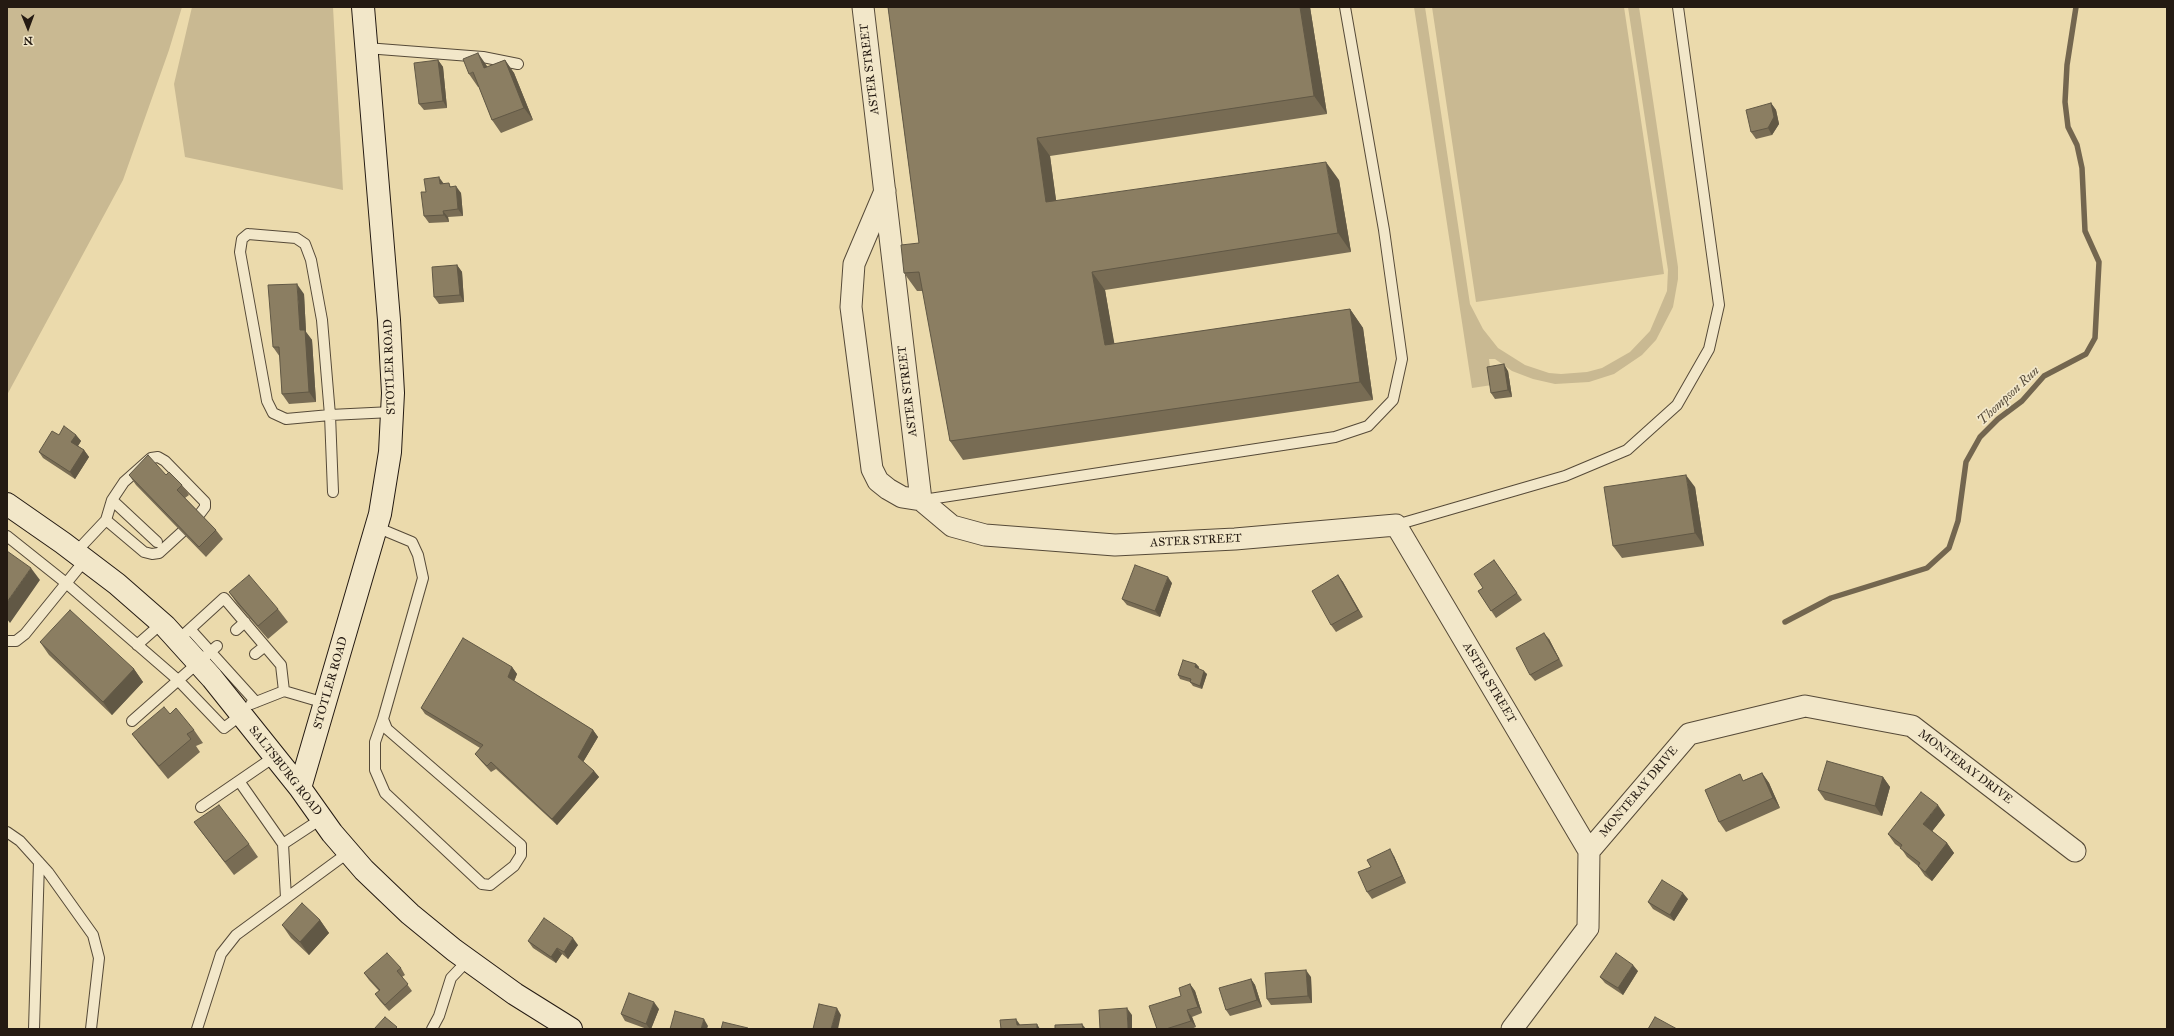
<!DOCTYPE html>
<html>
<head>
<meta charset="utf-8">
<style>
	body { margin:0 }
	#map { position:relative; width:2174px; height:1036px; overflow:hidden; background:#ebdaac; font-family:"IM FELL Great Primer",serif }
	canvas { display:block }
	.frame { position:absolute; inset:0; border:8px solid #241a12; pointer-events:none }
	.north { position:absolute; left:8px; top:8px; width:40px; height:40px; -webkit-text-stroke:3px #f2e7c9; paint-order:stroke; rotate:179deg; font-size:11px; font-weight:700; line-height:16px; text-align:center; color:#241a12 }
	.north::after { content:''; display:block; margin:auto; width:14px; height:18px; background:#241a12; clip-path:polygon(50% 0,100% 100%,50% 72%,0 100%) }
</style>
</head>
<body>
<div id="map">
<canvas width="2174" height="1036"></canvas>
<div class="frame"></div>
<div class="north">N</div>
</div>
<script>
const c = document.querySelector('canvas').getContext('2d');
c.lineJoin = 'round';
function paint(path, color) {
  c.fillStyle = color;
  c.fill(path, 'evenodd');
}
function toPath(rows) {
  const path = new Path2D();
  for (const r of rows) {
    path.moveTo(r[0], r[1]);
    for (let i = 2; i < r.length; i += 2) path.lineTo(r[i], r[i + 1]);
  }
  return path;
}
function stroke(path, color, width, dash) {
  c.strokeStyle = color;
  c.lineWidth = width;
  c.lineCap = dash ? 'butt' : 'round';
  c.setLineDash(dash || []);
  c.stroke(path);
}
function label(font, color, halo, rows, align = 'center') {
  c.font = font + ' "IM FELL Great Primer",serif';
  c.lineWidth = 3.5;
  c.setLineDash([]);
  c.textBaseline = 'middle';
  c.strokeStyle = halo;
  c.fillStyle = color;
  for (const [text, x, y, turn = 0] of rows) {
    c.save();
    c.translate(x, y);
    c.rotate((+turn || 0) * Math.PI / 180);
    c.textAlign = isNaN(turn) ? turn : align;
    if (halo) c.strokeText(text, 0, 0);
    c.fillText(text, 0, 0);
    c.restore();
  }
}
paint(toPath([
	[7,7,182,7,169,50,123,180,7,395],
	[192,7,333,7,343,190,185,157,174,84],
	[1414,7,1425,7,1470,304,1483,329,1498,348,1525,365,1549,373,1561,374,1587,372,1602,368,1630,352,1650,331,1667,291,1668,270,1628,7,1639,7,1678,267,1678,279,1673,307,1656,340,1642,355,1614,374,1589,382,1555,384,1533,379,1512,371,1495,359,1489,359,1492,385,1472,388],
	[1432,7,1624,7,1664,274,1476,302]
]), '#c9b992');
stroke(toPath([
	[1785,622,1831,598,1927,568,1949,548,1958,521,1966,462,1980,437,1998,419,2022,401,2044,376,2086,354,2095,338,2099,262,2085,231,2082,168,2077,145,2068,127,2065,102,2067,65,2076,7]
]), '#73664f', 5.5);
const lane = toPath([
	[366,48,483,57,518,64],
	[248,234,296,238,305,244,311,260,322,320,330,415,286,419,273,413,267,401,240,252,242,239,248,234],
	[333,492,330,415,392,412],
	[112,500,157,542],
	[923,500,1335,437,1368,426,1393,400,1402,359,1384,230,1345,7],
	[106,520,144,552,152,554,159,553,182,532],
	[1396,525,1565,476,1627,450,1677,405,1709,349,1719,305,1678,7],
	[376,527,412,542,418,555,423,578,383,719,387,729,521,845,521,855,514,866,490,885,482,884,385,793,375,770,375,742,383,719],
	[7,536,66,583,178,680,224,728,241,715],
	[75,553,106,520,112,500,124,482,151,458,158,457,165,461,205,502,205,507,199,515],
	[190,629,256,702],
	[236,630,245,622],
	[178,640,224,598,281,665,284,691],
	[7,641,16,641,25,634,85,560],
	[137,645,162,623],
	[255,654,265,646],
	[251,704,284,691,325,703],
	[132,721,217,646],
	[239,781,283,844,286,898],
	[201,807,274,757],
	[7,832,20,841,48,872,93,935,99,958,91,1029],
	[283,844,321,819],
	[34,1029,39,862],
	[197,1029,221,954,236,935,349,852],
	[432,1029,439,1016,451,978,468,960]
]);
const street = toPath([
	[863,7,921,500,952,526,985,535,1115,545,1235,539,1396,525,1589,851,1588,928,1512,1029],
	[885,191,854,264,851,307,872,469,878,481,888,489,902,497,921,500],
	[1589,851,1689,734,1805,706,1912,726,2075,851]
]);
const secondary = toPath([
	[7,504,63,543,117,584,165,626,212,678,300,788,332,833,364,870,410,914,454,950,515,994,571,1029],
	[300,788,380,514,390,452,393,393,389,320,363,7]
]);
stroke(lane, '#564a38', 12);
stroke(street, '#564a38', 23);
stroke(secondary, '#241a12', 24);
stroke(lane, '#f2e7c9', 10);
stroke(street, '#f2e7c9', 21);
stroke(secondary, '#f2e7c9', 22);
paint(toPath([
	[888,7,1310,7,1327,114,1050,156,1056,201,1339,180,1351,252,1105,290,1114,344,1350,309,1363,328,1373,400,963,460,950,441,923,291,917,291,904,273,919,243],
	[438,60,443,67,447,108,424,110,419,104],
	[505,60,514,73,533,120,501,133,492,120,479,87,478,87,469,74,487,66,487,67],
	[1771,103,1776,110,1779,124,1772,135,1756,139,1751,132],
	[443,184,452,187,461,193,463,216,448,217,449,222,429,223,424,216,426,192],
	[457,265,462,272,464,302,439,304,434,297],
	[304,294,306,332,312,340,316,402,289,404,282,394,280,357,273,347],
	[1508,371,1512,397,1495,399,1491,393],
	[59,435,76,435,81,441,78,446,84,450,89,457,75,479,43,458,39,452],
	[129,475,166,475,182,485,189,495,185,498,216,530,223,539,206,557,136,485],
	[1695,487,1704,546,1622,558,1613,546],
	[1494,560,1522,600,1496,618,1478,591,1483,588],
	[1338,575,1343,582,1363,617,1336,632,1331,625],
	[1172,583,1160,617,1127,605,1122,599],
	[229,592,278,609,288,622,268,639,238,605],
	[1549,639,1563,666,1535,681,1530,675],
	[40,642,134,669,143,682,112,715,49,655],
	[1196,664,1199,667,1198,669,1207,674,1202,689,1193,686,1190,682,1180,679,1178,675],
	[512,667,517,674,514,681,593,730,598,737,583,762,594,771,599,777,557,825,496,769,491,772,480,760,475,754,480,748,425,714,421,708],
	[170,714,194,730,203,743,196,746,200,752,168,779,141,746,132,734],
	[1762,773,1769,783,1780,808,1726,832,1719,822,1744,780],
	[1883,777,1890,787,1882,816,1825,800,1818,790],
	[1945,815,1932,831,1947,843,1954,853,1932,881,1925,876,1918,866,1907,857,1901,848,1895,844,1888,834],
	[194,822,249,844,258,857,234,875],
	[1394,856,1406,883,1372,899,1367,892],
	[1688,899,1674,921,1653,909,1648,902],
	[320,920,329,933,309,955,291,938,282,925],
	[528,941,578,945,568,959,562,954,556,963,533,948],
	[401,968,405,975,402,977,412,991,389,1011,380,1001,375,994,379,991,369,980,364,973],
	[1638,971,1623,995,1605,983,1600,977],
	[1311,977,1312,1003,1271,1005,1267,999],
	[1251,979,1255,985,1262,1007,1230,1016,1226,1010],
	[1190,984,1195,991,1202,1013,1192,1017,1196,1027,1191,1029,1157,1029],
	[659,1009,651,1029,647,1029,625,1021,621,1014]
]), '#786c54');
paint(toPath([
	[1300,7,1310,7,1327,114,1314,96],
	[478,53,487,66,493,81,484,68],
	[438,60,443,67,447,108,443,101],
	[505,60,514,73,533,120,524,108],
	[1771,103,1776,110,1779,124,1772,135,1768,128],
	[1037,138,1050,156,1059,221,1046,202],
	[1326,162,1339,180,1351,252,1338,233],
	[439,177,444,184,440,184],
	[456,186,461,193,463,216,458,209],
	[443,211,448,217,449,222,444,215],
	[457,265,462,272,464,302,460,295],
	[1092,272,1105,290,1118,364,1105,345],
	[297,284,304,294,306,332,312,340,316,402,309,392,300,330],
	[1350,309,1363,328,1373,400,1360,382],
	[1504,364,1508,371,1512,397,1508,390],
	[76,435,81,441,76,449,71,442],
	[84,450,89,457,75,479,70,472],
	[1686,475,1695,487,1704,546,1695,533],
	[31,568,40,580,10,623,7,619,7,602],
	[1338,575,1343,582,1363,617,1358,610],
	[1168,577,1172,583,1160,617,1155,611],
	[1544,633,1549,639,1563,666,1559,659],
	[1196,664,1199,667,1197,671,1195,667],
	[512,667,517,674,513,684,508,677],
	[134,669,143,682,112,715,103,702],
	[1204,671,1207,674,1202,689,1200,686],
	[593,730,598,737,582,764,578,757],
	[594,771,599,777,557,825,552,819],
	[1762,773,1769,783,1780,808,1773,798],
	[1883,777,1890,787,1882,816,1875,806],
	[1938,805,1945,815,1930,834,1923,824],
	[1947,843,1954,853,1932,881,1925,872],
	[1390,849,1394,856,1406,883,1402,876],
	[1683,893,1688,899,1674,921,1670,915],
	[320,920,329,933,309,955,300,942],
	[573,938,578,945,568,959,564,952],
	[557,948,562,954,556,963,551,957],
	[1633,965,1638,971,1623,995,1618,988],
	[1306,970,1311,977,1312,1003,1308,996],
	[1251,979,1255,985,1262,1007,1257,1000],
	[1190,984,1195,991,1202,1013,1198,1007],
	[654,1002,659,1009,651,1029,650,1029,646,1024],
	[837,1008,841,1015,838,1029,831,1029],
	[1127,1008,1132,1015,1132,1029,1128,1029],
	[1187,1010,1192,1017,1196,1027,1191,1021],
	[704,1019,708,1026,707,1029,701,1029],
	[1016,1019,1021,1026,1017,1025],
	[1037,1024,1040,1029,1037,1029],
	[1082,1024,1086,1029,1083,1029]
]), '#615845');
const building = toPath([
	[888,7,1300,7,1314,96,1037,138,1046,202,1326,162,1338,233,1092,272,1105,345,1350,309,1360,382,950,441,919,272,904,273,901,245,919,243,888,7],
	[478,53,484,68,505,60,524,108,492,120,473,72,469,74,463,59,478,53],
	[438,60,443,101,419,104,414,63,438,60],
	[1771,103,1774,117,1768,128,1751,132,1746,110,1771,103],
	[439,177,440,184,449,183,450,187,456,186,458,209,443,211,444,215,424,216,421,192,426,192,424,179,439,177],
	[457,265,460,295,434,297,432,267,457,265],
	[297,284,300,330,305,330,309,392,282,394,279,347,273,347,268,285,297,284],
	[1504,364,1508,390,1491,393,1487,367,1504,364],
	[64,426,76,435,71,442,84,450,70,472,39,452,52,431,59,435,64,426],
	[148,455,166,475,169,472,182,485,177,490,216,530,199,547,129,475,148,455],
	[1686,475,1695,533,1613,546,1604,487,1686,475],
	[7,551,31,568,7,602,7,551],
	[1494,560,1517,593,1491,611,1478,591,1483,588,1474,574,1494,560],
	[1135,565,1168,577,1155,611,1122,599,1135,565],
	[249,575,278,609,258,626,229,592,249,575],
	[1338,575,1358,610,1331,625,1312,591,1338,575],
	[70,610,134,669,103,702,40,642,70,610],
	[1544,633,1559,659,1530,675,1516,648,1544,633],
	[463,638,512,667,508,677,593,730,578,757,594,771,552,819,491,762,487,766,475,754,483,745,421,708,463,638],
	[1183,660,1196,664,1195,667,1204,671,1200,686,1190,682,1191,679,1178,675,1183,660],
	[164,707,170,714,176,708,194,730,187,734,191,739,159,766,132,734,164,707],
	[1827,761,1883,777,1875,806,1818,790,1827,761],
	[1762,773,1773,798,1719,822,1705,790,1740,774,1743,781,1762,773],
	[1921,792,1938,805,1923,824,1947,843,1925,872,1918,866,1920,863,1900,848,1902,845,1888,834,1921,792],
	[219,805,249,844,225,862,194,822,219,805],
	[1390,849,1402,876,1367,892,1358,872,1371,867,1367,860,1390,849],
	[1662,880,1683,893,1670,915,1648,902,1662,880],
	[302,903,320,920,300,942,282,925,302,903],
	[544,918,573,938,564,952,557,948,551,957,528,941,544,918],
	[387,953,401,968,397,971,408,984,385,1005,375,994,380,990,364,973,387,953],
	[1616,953,1633,965,1618,988,1600,977,1616,953],
	[1306,970,1308,996,1267,999,1265,973,1306,970],
	[1251,979,1257,1000,1226,1010,1219,988,1251,979],
	[1190,984,1198,1007,1187,1010,1191,1021,1166,1029,1157,1029,1149,1006,1181,996,1179,988,1190,984],
	[629,993,654,1002,646,1024,621,1014,629,993],
	[819,1004,837,1008,831,1029,813,1029,819,1004],
	[1127,1008,1128,1029,1100,1029,1099,1010,1127,1008],
	[675,1011,704,1019,701,1029,670,1029,675,1011],
	[385,1017,397,1027,395,1029,374,1029,385,1017],
	[1655,1017,1677,1029,1648,1029,1655,1017],
	[1016,1019,1017,1025,1037,1024,1037,1029,1001,1029,1000,1020,1016,1019],
	[723,1022,748,1028,748,1029,721,1029,723,1022],
	[1082,1024,1083,1029,1055,1029,1055,1025,1082,1024]
]);
paint(building, '#8b7e62');
stroke(building, '#615845', 1);
label('12px', '#241a12', '#f2e7c9', [
	["ASTER STREET",870,69,-97],
	["STOTLER ROAD",390,367,-92],
	["ASTER STREET",908,391,-97],
	["ASTER STREET",1196,541,-3],
	["STOTLER ROAD",331,683,-74],
	["ASTER STREET",1489,683,59],
	["MONTERAY DRIVE",1965,767,37],
	["SALTSBURG ROAD",285,771,52],
	["MONTERAY DRIVE",1639,792,-50]
]);
label('italic 13px', '#584d3b', '#f2e7c9', [
	["Thompson Run",2009,396,-43]
]);
</script>
</body>
</html>
